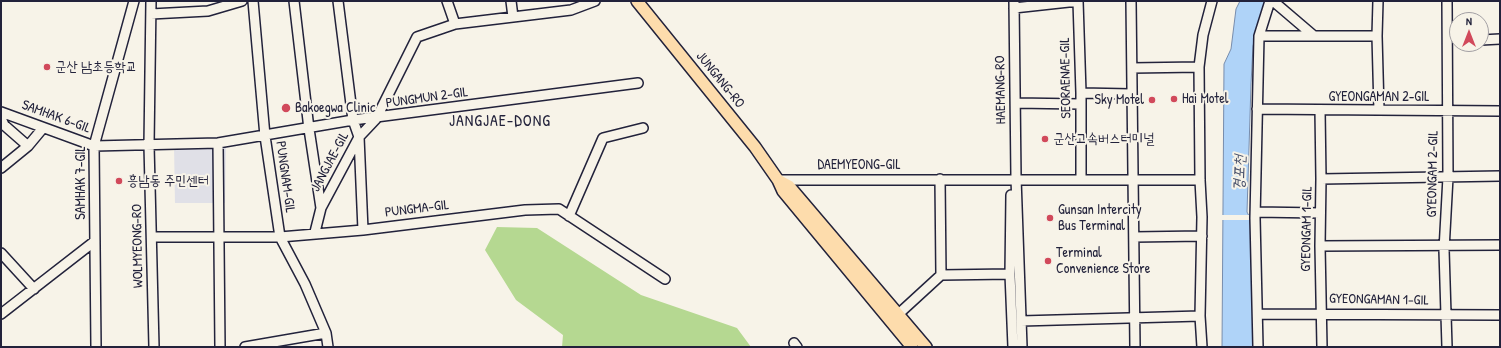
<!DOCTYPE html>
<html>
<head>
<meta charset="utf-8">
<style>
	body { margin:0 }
	#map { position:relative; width:1501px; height:348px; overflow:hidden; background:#f7f3e8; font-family:"Patrick Hand",sans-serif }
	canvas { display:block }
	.frame { position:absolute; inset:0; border:2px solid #22223b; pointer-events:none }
	.north { position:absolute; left:1449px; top:12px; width:40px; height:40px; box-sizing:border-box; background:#f7f3e8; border:1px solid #a29fa3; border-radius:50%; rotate:0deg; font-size:11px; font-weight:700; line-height:16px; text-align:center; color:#22223b }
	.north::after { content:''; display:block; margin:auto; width:14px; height:18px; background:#d1495b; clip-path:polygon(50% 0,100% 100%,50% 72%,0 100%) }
</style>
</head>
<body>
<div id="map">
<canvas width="1501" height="348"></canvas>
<div class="frame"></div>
<div class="north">N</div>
</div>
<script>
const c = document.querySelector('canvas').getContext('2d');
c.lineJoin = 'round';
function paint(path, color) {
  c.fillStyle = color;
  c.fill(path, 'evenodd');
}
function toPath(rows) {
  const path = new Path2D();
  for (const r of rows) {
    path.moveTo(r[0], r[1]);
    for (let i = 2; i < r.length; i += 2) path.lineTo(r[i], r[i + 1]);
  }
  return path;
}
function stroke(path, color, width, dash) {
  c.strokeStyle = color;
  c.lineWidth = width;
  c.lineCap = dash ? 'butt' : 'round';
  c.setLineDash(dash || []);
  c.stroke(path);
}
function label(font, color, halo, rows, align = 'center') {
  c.font = font + ' "Patrick Hand","Poor Story",sans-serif';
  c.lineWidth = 4;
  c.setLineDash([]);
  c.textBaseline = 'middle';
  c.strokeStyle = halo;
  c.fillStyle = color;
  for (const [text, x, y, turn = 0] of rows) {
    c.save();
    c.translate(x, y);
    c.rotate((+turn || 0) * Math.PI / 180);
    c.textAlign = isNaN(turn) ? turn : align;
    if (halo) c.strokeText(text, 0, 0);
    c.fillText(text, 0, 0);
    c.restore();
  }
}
paint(toPath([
	[226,143,225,203,175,203,174,144]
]), '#e0e0e7');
paint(toPath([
	[497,227,537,228,641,295,737,328,751,347,562,347,563,335,516,300,485,250]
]), '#b5d891');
const water = toPath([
	[1240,1,1268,1,1258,26,1253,46,1251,84,1247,212,1252,222,1254,347,1222,347,1224,64,1231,49,1236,9,1240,1]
]);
paint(water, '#afd3f8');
stroke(water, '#778cac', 1);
paint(toPath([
	[1222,215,1250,215,1250,220,1222,220]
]), '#f7f3e8');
const minor = toPath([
	[151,1,149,145,154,347],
	[253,1,265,136,280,237,305,284,326,333,328,347],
	[294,1,309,129,321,208],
	[338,1,353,120,359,137,363,230],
	[447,1,455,24],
	[511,1,513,17],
	[1014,1,1016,178,1022,347],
	[1078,1,1081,93,1081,179],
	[1131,1,1135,347],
	[1273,1,1314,36],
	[1378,1,1377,36,1379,110],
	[1014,8,1078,1],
	[151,14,208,11,242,1],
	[1259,36,1377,36],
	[1481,40,1500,39],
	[1132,68,1199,67],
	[1081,93,1131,94],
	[1016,103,1080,104],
	[1257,109,1500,111],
	[1320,110,1321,179,1320,246,1322,347],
	[1,112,94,146,218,143,353,120,638,83],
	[1,118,4,125,28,146],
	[218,143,220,347],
	[1,168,28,146,43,128],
	[940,179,941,275],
	[1321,179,1500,176],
	[778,180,1200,180],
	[1011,195,1010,274,1013,347],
	[1256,212,1320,213],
	[569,216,603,138,643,128],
	[315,232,321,208,359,137,376,119,417,37,455,24,571,10,595,1],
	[152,237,280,237,363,230,525,210,559,209,665,279],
	[1134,237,1202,236],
	[1320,246,1500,245],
	[1,253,34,289],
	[941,275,1010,274],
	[1,314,95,241],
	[1258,314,1500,315],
	[893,319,941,275],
	[1021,321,1200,316],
	[794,343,797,347],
	[96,347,94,146,134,1],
	[245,347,326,333],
	[1202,347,1200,316,1202,217,1200,180,1199,67,1203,35,1212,1],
	[1258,347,1255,218,1259,36,1270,1],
	[1447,347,1444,250,1448,177,1447,1]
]);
const major = toPath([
	[637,1,755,147,778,180,783,191,912,347],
	[778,180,789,186,926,347]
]);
stroke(minor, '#22223b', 12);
stroke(major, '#22223b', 14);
stroke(minor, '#f7f3e8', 9);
stroke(major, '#fddcac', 11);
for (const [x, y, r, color] of [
	[47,67,4,"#d1495b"],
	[1174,99,4,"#d1495b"],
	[1152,100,4,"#d1495b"],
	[286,108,5,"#d1495b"],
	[1045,139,4,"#d1495b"],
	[119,181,4,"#d1495b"],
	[1050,218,4,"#d1495b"],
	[1048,261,4,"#d1495b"]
]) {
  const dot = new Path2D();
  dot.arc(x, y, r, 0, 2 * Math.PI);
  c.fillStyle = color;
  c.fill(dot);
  stroke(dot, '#f7f3e8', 1.5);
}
label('14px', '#22223b', '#f7f3e8', [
	["군산 남초등학교",55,67],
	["Hai Motel",1182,99],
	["Sky Motel",1144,100,"right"],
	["Bakoegwa Clinic",295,108],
	["군산고속버스터미널",1053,139],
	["흥남동 주민센터",127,181],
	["Gunsan Intercity",1058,210],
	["Bus Terminal",1058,226],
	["Terminal",1056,253],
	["Convenience Store",1056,269]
], 'left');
label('14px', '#22223b', '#f7f3e8', [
	["SEORAENAE-GIL",1066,78,-91],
	["JUNGANG-RO",720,80,51],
	["HAEMANG-RO",1001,90,-91],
	["GYEONGAMAN 2-GIL",1379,97],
	["PUNGMUN 2-GIL",427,98,-8],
	["SAMHAK 6-GIL",56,117,20],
	["JANGJAE-GIL",330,162,-62],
	["DAEMYEONG-GIL",859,165],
	["GYEONGAM 2-GIL",1433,174,-89],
	["PUNGNAM-GIL",285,177,82],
	["SAMHAK 7-GIL",81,183,-90],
	["PUNGMA-GIL",417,209,-7],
	["GYEONGAM 1-GIL",1307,229,-89],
	["WOLMYEONG-RO",138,246,-91],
	["GYEONGAMAN 1-GIL",1379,300,1]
]);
label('italic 15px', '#454e6a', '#f7f3e8', [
	["경포천",1240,173,-88]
]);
c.letterSpacing = '1px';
label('16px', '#22223b', '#f7f3e8', [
	["JANGJAE-DONG",500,122]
]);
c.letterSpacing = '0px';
</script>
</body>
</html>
